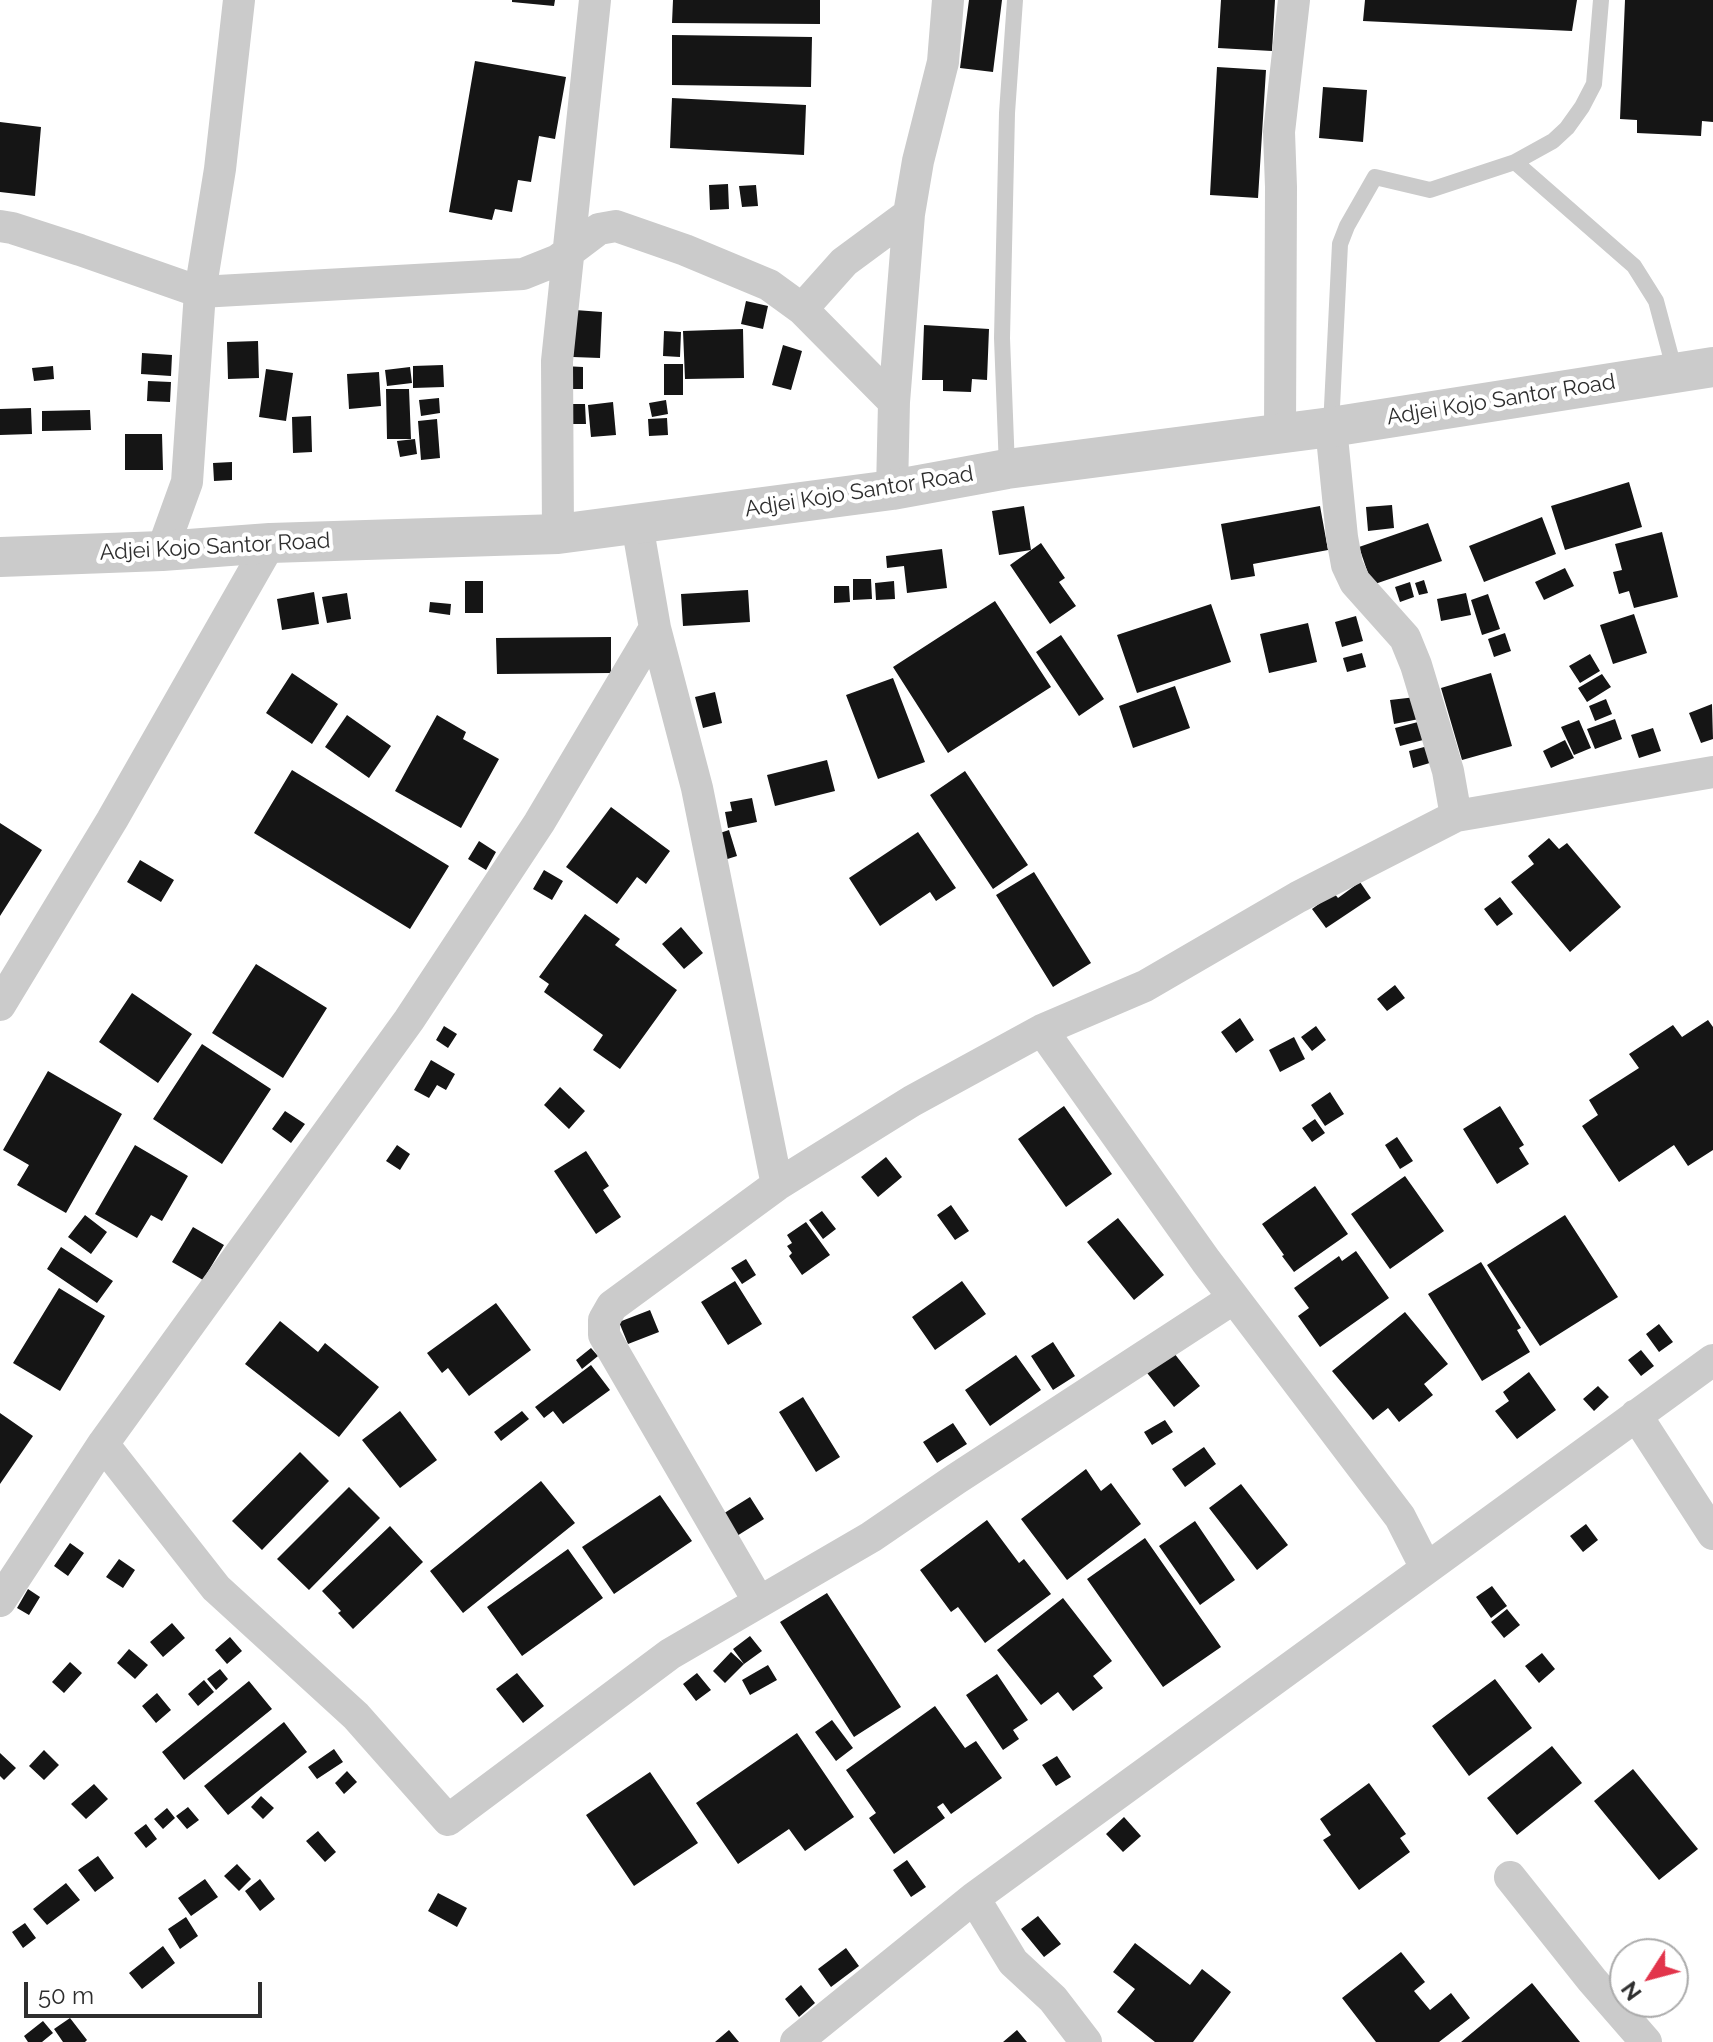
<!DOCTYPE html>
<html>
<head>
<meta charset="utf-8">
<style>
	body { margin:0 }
	#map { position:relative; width:1713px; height:2042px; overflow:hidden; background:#fff; font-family:Raleway,sans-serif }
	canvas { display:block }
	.north { position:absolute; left:1609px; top:1938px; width:80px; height:80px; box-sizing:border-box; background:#fff; border:2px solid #ababab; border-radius:50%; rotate:234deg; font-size:22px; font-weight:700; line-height:32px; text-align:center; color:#2e2e2e }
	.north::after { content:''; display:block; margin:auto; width:28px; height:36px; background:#e2344b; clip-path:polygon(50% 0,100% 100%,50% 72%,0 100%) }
	.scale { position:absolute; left:24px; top:1982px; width:238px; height:36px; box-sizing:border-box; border:4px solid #2e2e2e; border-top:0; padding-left:10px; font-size:24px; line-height:28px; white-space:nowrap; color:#2e2e2e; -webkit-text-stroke:6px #fff; paint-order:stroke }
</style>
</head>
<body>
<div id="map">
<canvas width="1713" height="2042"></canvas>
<div class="north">N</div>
<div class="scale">50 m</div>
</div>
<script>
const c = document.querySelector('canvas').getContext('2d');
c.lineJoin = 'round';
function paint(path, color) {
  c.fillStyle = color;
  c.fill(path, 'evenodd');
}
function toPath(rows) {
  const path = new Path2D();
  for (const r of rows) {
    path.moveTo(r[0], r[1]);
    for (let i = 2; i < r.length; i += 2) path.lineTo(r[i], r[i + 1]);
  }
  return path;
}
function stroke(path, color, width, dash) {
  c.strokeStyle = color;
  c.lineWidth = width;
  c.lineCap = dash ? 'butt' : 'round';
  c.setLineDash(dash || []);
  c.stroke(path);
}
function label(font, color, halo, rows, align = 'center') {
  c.font = font + ' Raleway,sans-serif';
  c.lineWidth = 8;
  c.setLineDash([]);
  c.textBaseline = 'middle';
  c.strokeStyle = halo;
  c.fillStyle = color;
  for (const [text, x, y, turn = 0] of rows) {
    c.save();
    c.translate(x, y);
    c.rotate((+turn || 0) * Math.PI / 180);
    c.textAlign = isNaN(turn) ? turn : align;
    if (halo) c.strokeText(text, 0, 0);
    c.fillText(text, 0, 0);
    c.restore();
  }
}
paint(toPath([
	[512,0,555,0,554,6,512,2],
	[673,0,820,0,820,24,672,23],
	[969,0,1002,0,993,72,960,68],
	[1221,0,1275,0,1272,51,1218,48],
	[1365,0,1577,0,1572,31,1363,21],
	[1625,0,1713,0,1713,122,1702,121,1701,136,1637,133,1637,120,1620,119],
	[672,35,812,37,811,87,672,85],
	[475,61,566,77,555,139,539,136,531,182,518,180,512,212,495,209,492,220,449,212],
	[1217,67,1266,70,1258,198,1210,195],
	[1323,87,1367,90,1363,142,1319,138],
	[672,98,806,105,804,155,670,148],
	[0,122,41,127,35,196,0,192],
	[728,184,729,209,710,210,709,185],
	[756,185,758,206,742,207,739,186],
	[746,301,768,306,763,329,741,324],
	[575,310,602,312,600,358,573,357],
	[924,325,989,329,987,380,972,379,971,392,943,391,943,380,922,380],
	[743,329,744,378,685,379,683,331],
	[664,331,681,332,680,357,663,356],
	[258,341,259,378,228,379,227,342],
	[783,345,802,351,791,390,772,385],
	[142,353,172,355,171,376,141,374],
	[664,364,683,364,683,395,664,395],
	[443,365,444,387,413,388,413,366],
	[53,366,54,379,34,381,32,368],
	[563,366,583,367,583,389,563,389],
	[410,367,412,383,387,386,385,370],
	[266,369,293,373,286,421,259,417],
	[379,372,381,406,349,409,347,374],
	[148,381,171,382,170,402,147,401],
	[386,389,409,389,411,439,387,439],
	[439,398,440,413,421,416,419,400],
	[666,400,668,414,652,417,649,403],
	[613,402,616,435,591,437,588,405],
	[572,404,585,404,586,424,573,424],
	[31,408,32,434,0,435,0,409],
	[90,410,91,430,42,431,42,411],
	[311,416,312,452,293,453,292,417],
	[667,418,668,435,649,436,648,419],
	[437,419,440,458,421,460,418,421],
	[125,434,162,434,163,470,125,470],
	[415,439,417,454,400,457,397,441],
	[232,462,232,480,214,481,213,463],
	[1629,482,1642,527,1565,550,1551,506],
	[1392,505,1394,528,1368,531,1366,507],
	[1024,506,1031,550,999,555,992,511],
	[1320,506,1328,550,1253,564,1255,576,1231,580,1221,524],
	[1542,517,1556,554,1484,582,1469,546],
	[1428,523,1442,561,1372,585,1359,547],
	[1662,532,1678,597,1634,608,1629,591,1619,594,1613,572,1622,570,1615,544],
	[1041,543,1065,578,1059,582,1076,606,1050,624,1010,565],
	[942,549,947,588,907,593,904,566,887,568,886,556],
	[1565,568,1574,586,1544,600,1535,582],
	[853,579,871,579,872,599,853,600],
	[1424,580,1428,593,1419,595,1415,583],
	[465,581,483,581,483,613,465,613],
	[894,581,895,599,876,600,875,583],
	[1410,582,1414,597,1400,602,1395,587],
	[834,586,849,586,850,602,834,603],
	[748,590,750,622,683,626,681,594],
	[314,592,319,624,282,630,277,599],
	[347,593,351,619,327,623,322,597],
	[1466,593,1471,615,1441,621,1437,599],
	[1488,594,1500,629,1482,635,1471,600],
	[995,601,1051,687,948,753,893,667],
	[430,602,451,604,450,615,429,612],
	[1211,604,1231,662,1137,693,1117,635],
	[1634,614,1647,653,1613,664,1600,625],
	[1356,616,1363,641,1342,647,1335,622],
	[1308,623,1317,662,1269,673,1260,634],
	[1505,633,1511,651,1494,657,1488,639],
	[1061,635,1104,699,1079,716,1036,652],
	[611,637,611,673,497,674,496,638],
	[1362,653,1366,667,1347,672,1343,658],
	[1590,654,1600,671,1580,683,1569,666],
	[292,673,338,704,312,744,266,713],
	[1491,673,1512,746,1462,760,1441,688],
	[1602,674,1611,687,1587,702,1578,688],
	[893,678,925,762,878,779,846,695],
	[1175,686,1190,728,1133,748,1119,706],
	[715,692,722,723,703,728,695,697],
	[1416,697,1419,719,1394,724,1390,700],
	[1606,699,1612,714,1595,721,1589,706],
	[1712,704,1713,739,1701,743,1689,713],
	[347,715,391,746,369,778,325,747],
	[437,715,466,732,463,739,499,759,461,828,395,791],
	[1615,719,1622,739,1595,749,1587,729],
	[1579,720,1591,748,1574,755,1561,727],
	[1418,722,1423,740,1400,746,1395,728],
	[1653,728,1661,751,1639,758,1631,735],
	[1565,740,1574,758,1551,768,1543,751],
	[1428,746,1433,762,1413,768,1409,751],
	[827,760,835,791,775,806,767,775],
	[292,770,449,866,410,929,254,833],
	[965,771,1028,865,993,889,930,795],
	[752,798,757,822,728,828,725,812,732,811,730,802],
	[611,807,670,851,646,884,637,877,617,904,566,867],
	[0,823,42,850,0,916],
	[729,830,737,856,721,861,714,835],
	[918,832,956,888,936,901,930,892,880,926,849,878],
	[1549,838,1559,849,1567,843,1621,907,1570,952,1511,882,1534,864,1528,856],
	[479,841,496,852,486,870,468,859],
	[140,860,174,880,161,902,127,882],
	[544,870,563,881,552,900,533,889],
	[1034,872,1091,963,1053,987,996,895],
	[1360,882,1371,898,1326,928,1312,909,1334,893,1338,898],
	[1500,897,1513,914,1497,926,1484,909],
	[585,914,620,939,615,945,677,990,620,1069,593,1050,603,1035,544,992,549,984,539,977],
	[681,927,703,953,684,969,662,944],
	[256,964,327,1008,283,1078,212,1033],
	[1395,985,1405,998,1387,1011,1377,999],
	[132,993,192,1034,158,1083,99,1042],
	[1240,1018,1254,1040,1236,1053,1221,1032],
	[1708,1020,1713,1027,1713,1150,1688,1166,1674,1145,1619,1182,1582,1126,1598,1115,1589,1100,1639,1068,1629,1054,1673,1025,1682,1037],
	[444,1026,457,1034,448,1048,436,1040],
	[1316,1026,1326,1040,1312,1051,1301,1037],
	[1294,1037,1305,1059,1280,1072,1269,1050],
	[202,1044,271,1089,222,1164,153,1119],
	[431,1060,455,1074,446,1090,437,1085,429,1098,414,1090],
	[48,1071,122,1114,66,1213,17,1185,29,1165,3,1150],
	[560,1087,585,1111,569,1129,544,1105],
	[1330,1092,1344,1114,1325,1126,1311,1105],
	[1064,1106,1112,1174,1066,1207,1018,1139],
	[1500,1106,1524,1145,1519,1148,1529,1164,1497,1184,1463,1129],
	[285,1111,305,1124,291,1143,272,1129],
	[1315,1119,1325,1133,1312,1142,1302,1128],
	[1397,1137,1413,1161,1400,1169,1385,1145],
	[135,1145,188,1176,162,1221,151,1215,137,1238,95,1214],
	[397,1145,410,1154,400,1170,386,1161],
	[586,1151,609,1186,603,1190,621,1217,596,1234,554,1171],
	[886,1157,902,1177,878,1197,861,1177],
	[1405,1176,1444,1231,1390,1269,1351,1214],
	[1315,1186,1348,1234,1294,1272,1282,1256,1284,1255,1262,1224],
	[951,1205,969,1231,955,1240,937,1215],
	[822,1211,836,1229,823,1239,809,1220],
	[85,1215,107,1232,91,1254,68,1237],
	[1565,1215,1618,1297,1540,1346,1487,1265],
	[1118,1218,1164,1275,1134,1300,1087,1242],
	[806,1222,830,1255,802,1275,789,1256,792,1253,787,1246,792,1243,787,1235],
	[193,1227,224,1245,203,1280,172,1262],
	[61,1247,113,1281,97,1303,47,1269],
	[1356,1251,1389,1298,1320,1347,1298,1316,1309,1308,1294,1288,1339,1256,1342,1261],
	[746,1259,756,1275,742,1284,731,1268],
	[1481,1262,1521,1328,1517,1330,1530,1352,1482,1381,1428,1294],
	[735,1281,762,1324,728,1345,701,1302],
	[962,1281,986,1314,935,1350,912,1317],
	[59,1288,105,1316,60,1391,13,1363],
	[496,1303,531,1350,469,1396,448,1368,442,1373,427,1353],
	[650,1310,659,1332,628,1344,619,1322],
	[1405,1312,1448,1364,1424,1384,1433,1395,1399,1422,1388,1408,1373,1420,1332,1371],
	[280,1321,318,1352,325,1343,379,1387,339,1437,245,1364],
	[1659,1324,1673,1342,1659,1352,1646,1334],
	[1053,1342,1075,1376,1053,1390,1031,1356],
	[591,1348,598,1356,582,1369,576,1360],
	[1170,1348,1200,1386,1174,1407,1144,1369],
	[1641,1350,1654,1366,1641,1376,1628,1360],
	[1016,1355,1041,1390,990,1426,965,1390],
	[591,1365,610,1390,563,1424,553,1411,544,1418,535,1407],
	[1529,1372,1556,1410,1517,1439,1495,1411,1509,1401,1503,1392],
	[1598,1386,1609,1397,1594,1411,1583,1399],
	[803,1397,840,1457,816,1472,779,1412],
	[400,1411,437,1460,400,1488,362,1440],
	[522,1411,529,1419,501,1441,494,1432],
	[0,1413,33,1436,0,1484],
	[1165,1420,1173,1432,1152,1445,1144,1432],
	[953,1423,967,1444,937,1463,923,1442],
	[1204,1447,1216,1464,1185,1487,1172,1469],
	[300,1452,329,1481,262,1550,232,1521],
	[1086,1469,1101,1491,1111,1483,1141,1524,1067,1580,1021,1519],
	[541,1481,575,1523,463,1613,430,1571],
	[1241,1484,1288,1545,1257,1570,1209,1508],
	[349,1487,380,1518,309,1590,277,1559],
	[660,1495,692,1541,614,1594,582,1547],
	[750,1497,764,1519,732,1539,718,1517],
	[987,1520,1019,1563,1024,1559,1051,1594,985,1643,958,1607,951,1612,920,1570],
	[1195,1521,1235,1580,1200,1605,1159,1546],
	[1586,1524,1598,1540,1583,1552,1570,1536],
	[390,1526,423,1562,353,1629,338,1613,341,1611,322,1591],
	[1145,1538,1221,1647,1163,1687,1087,1579],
	[70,1543,84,1553,68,1576,54,1566],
	[568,1549,603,1598,522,1656,487,1607],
	[119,1559,135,1570,123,1588,106,1577],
	[1492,1586,1507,1606,1491,1618,1476,1597],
	[28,1589,40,1597,29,1615,17,1608],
	[827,1593,901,1707,854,1737,780,1622],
	[1063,1598,1112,1661,1093,1676,1103,1688,1073,1711,1058,1692,1041,1705,997,1650],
	[1507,1609,1520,1625,1504,1638,1491,1622],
	[172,1623,185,1638,163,1657,150,1642],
	[750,1636,762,1651,744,1664,725,1683,713,1671,731,1652,744,1664,733,1649],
	[230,1637,242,1651,227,1664,215,1650],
	[129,1649,148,1665,135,1679,117,1663],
	[1542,1653,1555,1669,1539,1683,1525,1666],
	[70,1662,82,1673,64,1693,52,1682],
	[768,1665,777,1680,750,1695,742,1680],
	[220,1669,228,1679,216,1690,207,1679],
	[517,1673,544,1706,523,1723,496,1689],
	[697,1673,711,1690,696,1701,683,1684],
	[997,1674,1028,1720,1013,1730,1019,1739,1003,1750,966,1695],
	[1495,1679,1532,1728,1469,1776,1432,1726],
	[204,1680,214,1692,198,1706,188,1694],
	[249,1681,272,1709,184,1780,162,1752],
	[157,1693,171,1710,156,1723,142,1706],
	[935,1706,965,1748,976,1741,1002,1778,951,1814,943,1803,937,1807,945,1818,894,1854,869,1818,876,1813,846,1770],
	[832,1720,853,1748,836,1761,815,1732],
	[284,1722,307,1752,228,1815,204,1786],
	[797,1733,854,1817,805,1851,789,1829,738,1864,696,1803],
	[1552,1746,1582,1783,1517,1835,1487,1798],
	[334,1749,343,1762,317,1779,308,1767],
	[44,1750,59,1765,44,1780,29,1766],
	[0,1753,16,1768,4,1780,0,1776],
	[1057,1756,1071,1777,1056,1786,1042,1765],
	[1633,1769,1698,1849,1659,1880,1594,1801],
	[347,1771,357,1782,344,1794,335,1783],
	[650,1772,698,1843,634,1886,586,1815],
	[1369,1783,1406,1834,1400,1838,1410,1852,1359,1890,1323,1840,1331,1835,1320,1819],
	[94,1784,108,1799,86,1819,71,1804],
	[261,1796,274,1808,263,1819,251,1807],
	[188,1807,199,1820,187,1829,176,1816],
	[167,1808,175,1818,163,1829,154,1819],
	[1124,1817,1141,1836,1123,1852,1106,1834],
	[146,1824,157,1839,146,1848,134,1833],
	[318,1831,336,1852,325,1862,306,1841],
	[98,1856,114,1878,95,1892,78,1870],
	[907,1860,926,1887,911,1897,893,1870],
	[237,1864,251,1879,239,1891,224,1876],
	[205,1879,218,1897,191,1916,178,1898],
	[260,1879,275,1899,260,1911,245,1891],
	[66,1883,80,1900,47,1925,33,1909],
	[438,1893,467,1908,457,1927,428,1911],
	[1038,1916,1061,1944,1044,1957,1021,1929],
	[186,1917,198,1936,180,1949,168,1929],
	[25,1923,36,1938,23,1948,12,1932],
	[1135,1943,1190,1985,1202,1969,1231,1992,1193,2042,1155,2042,1117,2012,1135,1989,1113,1972],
	[163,1946,175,1963,142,1989,129,1973],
	[846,1948,859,1966,831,1987,818,1969],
	[1401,1952,1425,1982,1414,1991,1430,2010,1451,1993,1470,2018,1439,2042,1376,2042,1342,1998],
	[1532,1983,1580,2042,1461,2042],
	[801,1985,815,2003,799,2017,785,1999],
	[70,2018,87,2040,85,2042,63,2042,54,2029],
	[43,2021,53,2033,42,2042,28,2042,24,2036],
	[729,2030,739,2042,715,2042],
	[1017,2030,1027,2042,1003,2042]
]), '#151515');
stroke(toPath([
	[1515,162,1634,266,1656,301,1675,372],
	[1331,427,1340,244,1347,226,1375,177,1430,190,1515,162,1553,141,1567,128,1582,107,1594,84,1601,0],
	[1007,468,1002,338,1007,113,1015,0]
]), '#cbcbcb', 16);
stroke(toPath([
	[0,226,12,228,80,250,200,292,523,274,558,260,599,229,616,226,685,250,769,285,802,309,844,262,909,214],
	[802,309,894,402],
	[1280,434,1281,187,1279,132,1294,0],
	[892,490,894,402,909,214,918,161,943,62,948,0],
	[637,524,655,628,697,788,777,1185],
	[558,534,557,361,595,0],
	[162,551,187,482,200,292,220,169,239,0],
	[1456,816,1713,772],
	[0,1005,112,820,270,543],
	[1042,1030,1206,1261,1400,1517,1426,1568],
	[1636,1415,1713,1534],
	[103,1444,216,1588,356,1716,448,1820,670,1654,871,1537,956,1479,1234,1298],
	[0,1601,103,1444,409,1020,539,823,655,628],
	[759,1602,604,1335,604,1320,612,1306,777,1185,912,1101,1042,1030,1145,986,1298,897,1456,816,1448,771,1416,665,1405,638,1355,582,1347,565,1342,537,1331,427],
	[1510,1877,1592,1980,1646,2042],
	[974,1898,1013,1962,1053,1999,1086,2042],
	[796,2042,974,1898,1713,1360]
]), '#cbcbcb', 32);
stroke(toPath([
	[0,557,162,551,270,543,558,534,892,490,1007,469,1331,427,1713,367]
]), '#cbcbcb', 40);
label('22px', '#2e2e2e', '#fff', [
	["Adjei Kojo Santor Road",1501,400,-9],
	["Adjei Kojo Santor Road",859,492,-9],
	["Adjei Kojo Santor Road",215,547,-3]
]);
</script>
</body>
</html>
